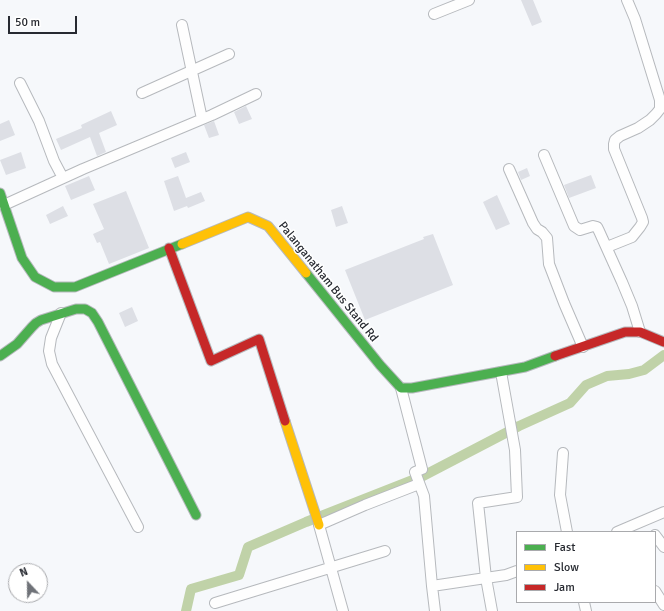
<!DOCTYPE html>
<html>
<head>
<meta charset="utf-8">
<style>
	body { margin:0 }
	#map { position:relative; width:664px; height:611px; overflow:hidden; background:#f6f8fb; font-family:Signika,sans-serif }
	canvas { display:block }
	.legend { position:absolute; left:516px; top:531px; width:140px; height:72px; box-sizing:border-box; background:#fff; border:1px solid #a9aaad; margin:0; padding:5px 7px; list-style:none; font-size:12px; color:#272a31 }
	.legend li { display:flex; align-items:center; gap:8px; height:20px }
	.legend b { width:20px; border:1px solid #a9aaad }
	.north { position:absolute; left:8px; top:563px; width:40px; height:40px; box-sizing:border-box; background:#fff; border:1px solid #a9aaad; border-radius:50%; rotate:338deg; font-size:11px; font-weight:700; line-height:16px; text-align:center; color:#272a31 }
	.north::after { content:''; display:block; margin:auto; width:14px; height:18px; background:#6f7278; clip-path:polygon(50% 0,100% 100%,50% 72%,0 100%) }
	.scale { position:absolute; left:8px; top:16px; width:69px; height:18px; box-sizing:border-box; border:2px solid #272a31; border-top:0; padding-left:5px; font-size:12px; line-height:14px; white-space:nowrap; color:#272a31; -webkit-text-stroke:3px #fff; paint-order:stroke }
</style>
</head>
<body>
<div id="map">
<canvas width="664" height="611"></canvas>
<ul class="legend">
<li><b style="height:5px;background:#4caf50"></b>Fast</li>
<li><b style="height:5px;background:#ffc107"></b>Slow</li>
<li><b style="height:5px;background:#c62828"></b>Jam</li>
</ul>
<div class="north">N</div>
<div class="scale">50 m</div>
</div>
<script>
const c = document.querySelector('canvas').getContext('2d');
c.lineJoin = 'round';
function toPath(rows) {
  const path = new Path2D();
  for (const r of rows) {
    path.moveTo(r[0], r[1]);
    for (let i = 2; i < r.length; i += 2) path.lineTo(r[i], r[i + 1]);
  }
  return path;
}
function stroke(path, color, width, dash) {
  c.strokeStyle = color;
  c.lineWidth = width;
  c.lineCap = dash ? 'butt' : 'round';
  c.setLineDash(dash || []);
  c.stroke(path);
}
function paint(path, color) {
  c.fillStyle = color;
  c.fill(path, 'evenodd');
}
function label(font, color, halo, rows, align = 'center') {
  c.font = font + ' Signika,sans-serif';
  c.lineWidth = 3;
  c.setLineDash([]);
  c.textBaseline = 'middle';
  c.strokeStyle = halo;
  c.fillStyle = color;
  for (const [text, x, y, turn = 0] of rows) {
    c.save();
    c.translate(x, y);
    c.rotate((+turn || 0) * Math.PI / 180);
    c.textAlign = isNaN(turn) ? turn : align;
    if (halo) c.strokeText(text, 0, 0);
    c.fillText(text, 0, 0);
    c.restore();
  }
}
stroke(toPath([
	[186,611,191,589,239,575,248,547,306,522,423,476,519,426,570,403,586,385,607,376,629,374,644,370,664,355]
]), '#c0d2a8', 10);
paint(toPath([
	[521,0,533,0,542,22,532,26],
	[246,106,252,119,239,124,234,112],
	[111,111,117,125,99,133,106,152,97,156,90,137,61,150,56,139,82,128,81,125],
	[9,120,15,135,0,141,0,124],
	[214,121,219,135,209,138,204,125],
	[21,152,26,168,6,175,0,160],
	[186,152,190,162,175,168,171,158],
	[527,168,530,176,521,180,518,172],
	[591,175,596,188,569,198,564,185],
	[89,176,95,190,71,200,65,186],
	[178,176,186,198,201,192,205,201,188,208,187,206,174,211,164,181],
	[126,191,149,248,109,264,100,242,97,243,93,234,104,229,93,204],
	[497,195,510,224,496,230,483,202],
	[63,206,68,216,50,224,46,215],
	[342,206,348,223,336,227,331,210],
	[433,234,453,285,365,320,345,270,424,239,423,237],
	[132,307,138,321,125,327,119,313]
]), '#dddfe5');
const street = toPath([
	[434,14,469,0],
	[182,25,202,119],
	[20,83,39,121,54,161,63,178],
	[142,93,229,54],
	[544,155,574,226,580,230,593,226,597,227,599,231,622,282,632,306,640,332],
	[509,169,533,223,537,229,542,232,547,238,549,264,564,303,583,347],
	[4,205,83,169,212,115,256,94],
	[607,247,632,237,640,227,643,222,642,218,614,149,614,144,615,140,620,136,638,128,650,120,656,114,660,109,660,100,635,19,627,0],
	[61,313,51,338,49,351,52,364,138,527],
	[401,388,422,469,415,472,424,496,432,586,506,575,517,571],
	[563,453,560,495,567,532],
	[617,532,664,512],
	[655,535,664,547],
	[432,586,435,611],
	[655,591,664,605],
	[584,602,586,611],
	[215,603,385,551],
	[343,611,319,525,365,505,419,484],
	[492,611,486,578,478,503,517,497,515,450,501,372]
]);
const fast = toPath([
	[0,193,22,258,35,277,54,287,75,287,182,244],
	[306,273,380,365,401,388,412,388,525,367,555,356],
	[0,356,17,344,32,327,36,323,41,320,76,309,85,309,92,313,98,322,196,515]
]);
const slow = toPath([
	[182,244,248,217,268,226,306,273],
	[285,421,319,525]
]);
const jam = toPath([
	[169,248,211,361,259,339,285,421],
	[555,356,625,332,640,332,664,342]
]);
stroke(street, '#b6b9bd', 12);
stroke(fast, '#b6b9bd', 11);
stroke(slow, '#b6b9bd', 11);
stroke(jam, '#b6b9bd', 11);
stroke(street, '#fefefe', 10);
stroke(fast, '#4caf50', 9);
stroke(slow, '#ffc107', 9);
stroke(jam, '#c62828', 9);
label('12px', '#272a31', '#fff', [
	["Palanganatham Bus Stand Rd",328,282,51]
]);
</script>
</body>
</html>
